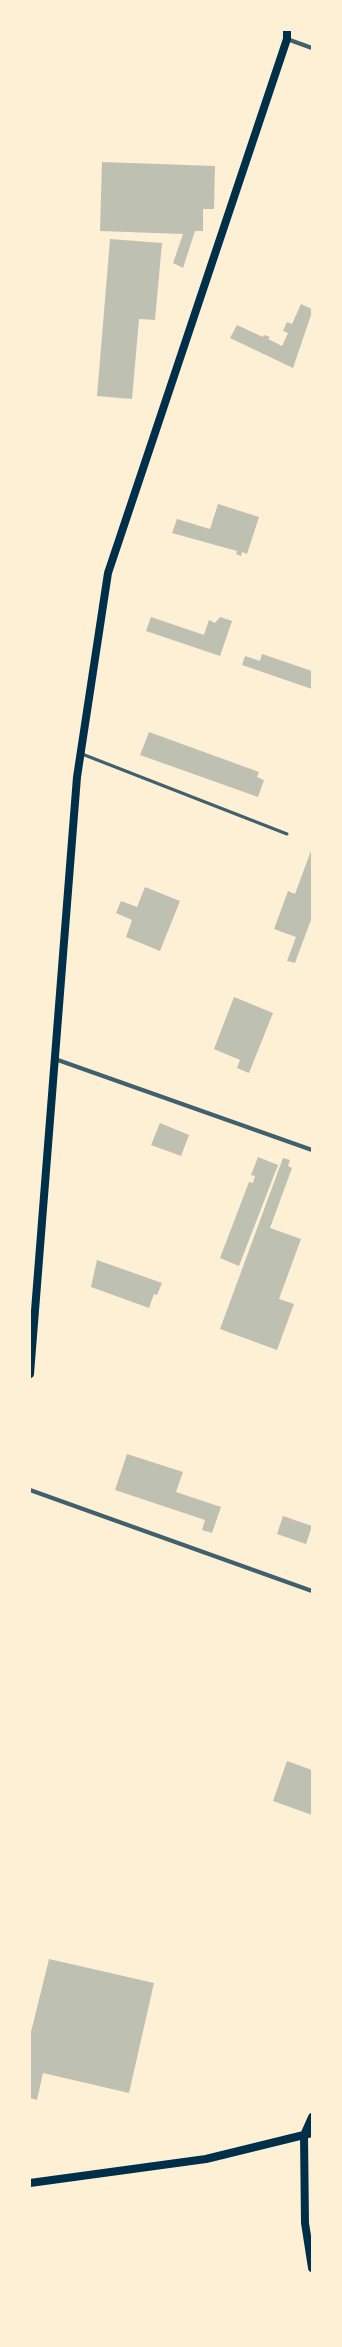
<!DOCTYPE html>
<html>
<head>
<meta charset="utf-8">
<style>
	body { margin:0 }
	#map { position:relative; width:342px; height:2347px; overflow:hidden; background:#fdf0d5; font-family:Poppins,sans-serif }
	canvas { display:block }
	.frame { position:absolute; inset:0; border:31px solid #fdf0d5; pointer-events:none }
</style>
</head>
<body>
<div id="map">
<canvas width="342" height="2347"></canvas>
<div class="frame"></div>
</div>
<script>
const c = document.querySelector('canvas').getContext('2d');
c.lineJoin = 'round';
function paint(path, color) {
  c.fillStyle = color;
  c.fill(path, 'evenodd');
}
function toPath(rows) {
  const path = new Path2D();
  for (const r of rows) {
    path.moveTo(r[0], r[1]);
    for (let i = 2; i < r.length; i += 2) path.lineTo(r[i], r[i + 1]);
  }
  return path;
}
function stroke(path, color, width, dash) {
  c.strokeStyle = color;
  c.lineWidth = width;
  c.lineCap = dash ? 'butt' : 'round';
  c.setLineDash(dash || []);
  c.stroke(path);
}
paint(toPath([
	[102,162,215,166,214,209,203,209,203,231,195,231,183,268,173,263,183,234,100,231],
	[110,239,162,243,155,320,139,319,132,399,97,396],
	[301,304,312,309,312,312,293,368,230,338,237,325,263,337,264,335,270,337,268,339,282,346,288,333,283,331,287,322,292,324],
	[218,504,259,517,247,554,242,552,241,556,236,554,237,551,172,533,177,519,210,529],
	[151,617,204,635,209,620,215,623,220,617,232,621,220,656,146,631],
	[262,654,312,671,312,689,242,665,245,656,260,661],
	[149,732,259,772,257,777,264,780,258,797,140,755],
	[312,848,312,917,295,963,287,961,296,937,274,929,288,891,295,894],
	[145,887,180,901,160,951,126,937,132,920,116,913,121,901,137,907],
	[234,997,273,1013,249,1073,237,1068,240,1060,214,1049],
	[160,1123,189,1135,181,1156,151,1145],
	[258,1157,278,1165,239,1266,220,1258,249,1182,253,1183,255,1176,251,1175],
	[283,1158,290,1160,288,1166,292,1168,270,1228,301,1239,279,1299,294,1304,277,1350,220,1329],
	[97,1260,162,1283,157,1295,154,1294,149,1308,91,1287],
	[127,1454,183,1472,176,1492,221,1507,212,1533,202,1530,205,1520,115,1490],
	[283,1516,312,1526,306,1544,277,1534],
	[287,1761,312,1770,312,1815,273,1801],
	[49,1959,154,1983,129,2093,43,2073,37,2100,30,2098,30,2036]
]), '#bec0b2');
stroke(toPath([
	[82,754,287,834]
]), '#3f606c', 3);
stroke(toPath([
	[287,39,312,48],
	[55,1059,312,1150],
	[30,1490,312,1591]
]), '#3f606c', 4);
stroke(toPath([
	[30,1374,77,777,108,573,287,39,287,30],
	[312,2117,304,2135,305,2223,312,2268],
	[30,2183,206,2159,312,2133]
]), '#003049', 8);
</script>
</body>
</html>
